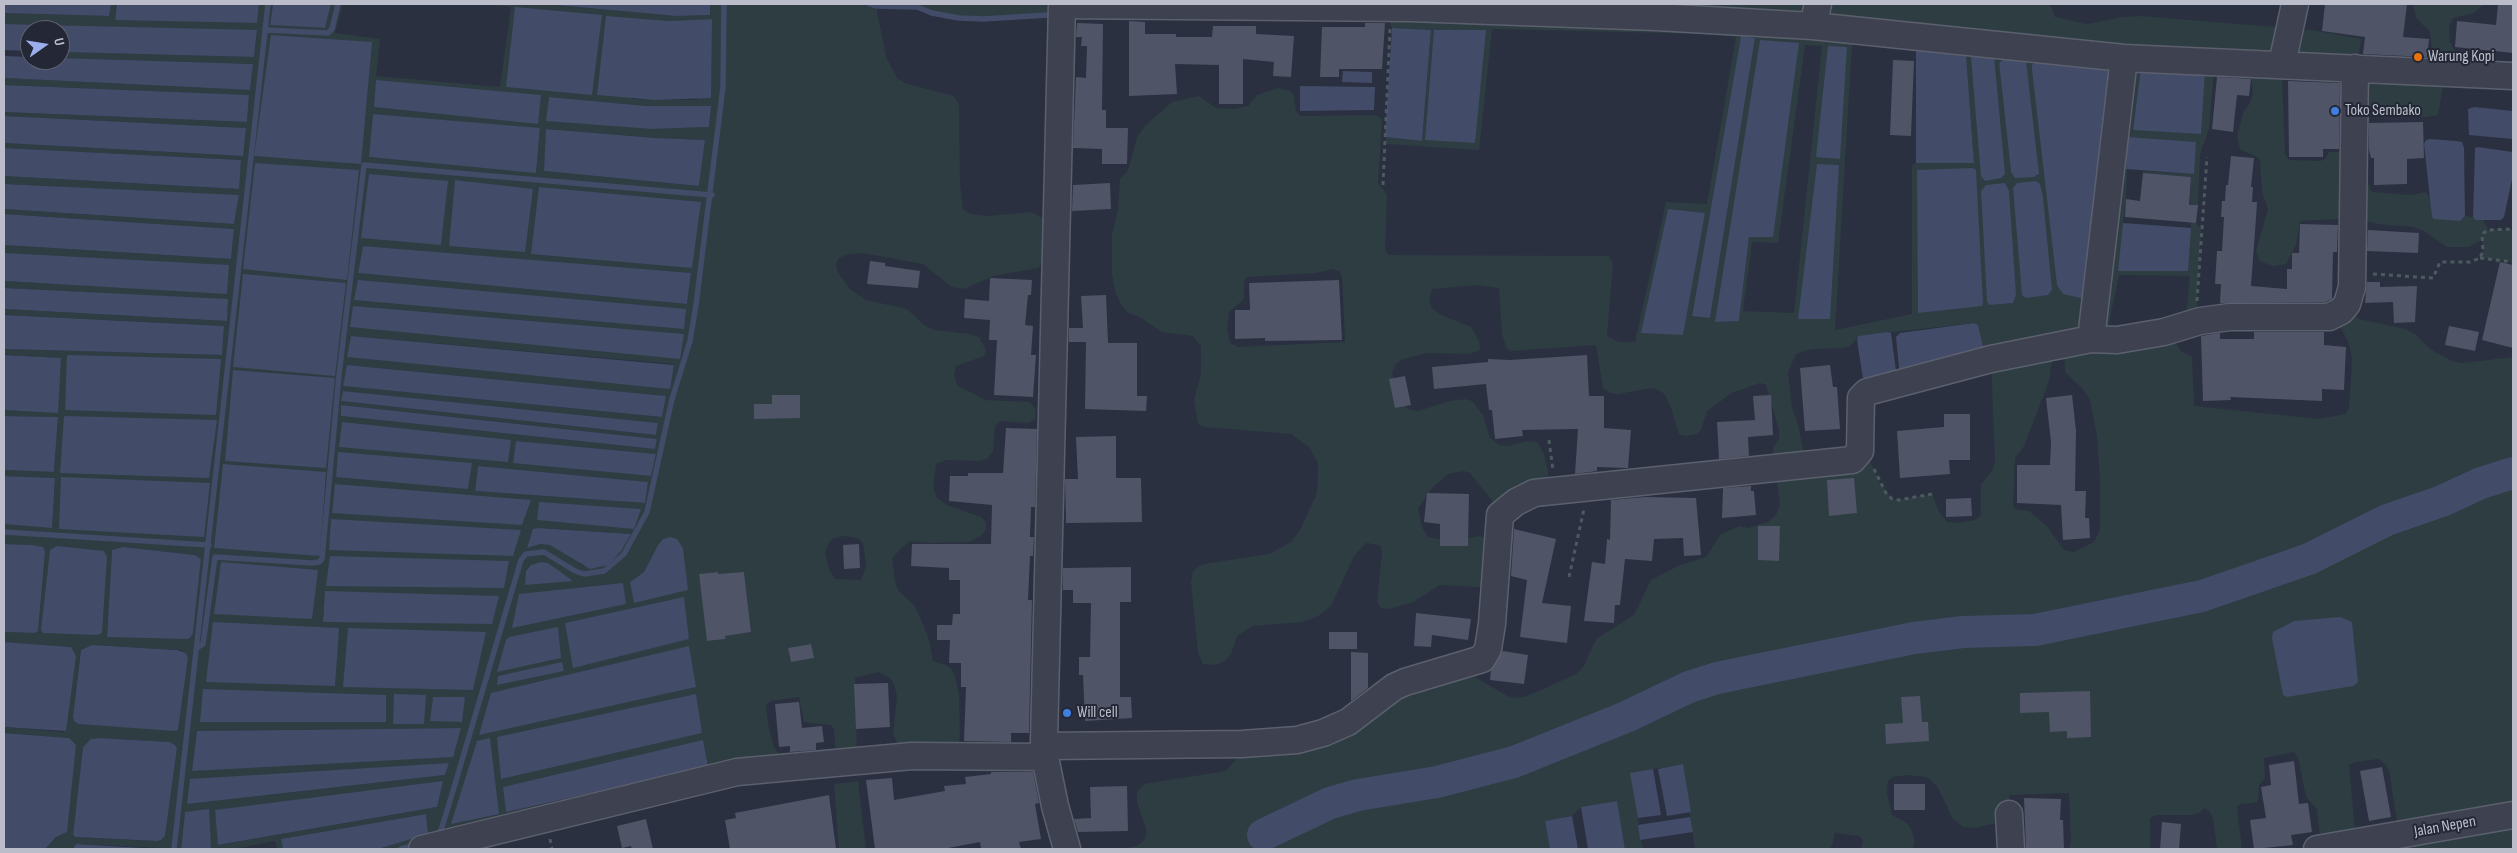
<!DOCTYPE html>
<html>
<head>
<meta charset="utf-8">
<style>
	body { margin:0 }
	#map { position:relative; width:2517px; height:853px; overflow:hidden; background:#2a3040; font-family:"Sofia Sans Condensed",sans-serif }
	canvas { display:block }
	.frame { position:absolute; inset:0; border:5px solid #bbbeca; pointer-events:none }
	.north { position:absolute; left:20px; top:20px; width:50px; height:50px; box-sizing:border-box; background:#232736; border:1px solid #606371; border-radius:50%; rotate:77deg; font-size:14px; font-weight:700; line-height:20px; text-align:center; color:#bbbeca }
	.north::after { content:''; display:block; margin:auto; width:18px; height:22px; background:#9daeee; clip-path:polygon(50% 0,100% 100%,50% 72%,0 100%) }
</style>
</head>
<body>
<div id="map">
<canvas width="2517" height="853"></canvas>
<div class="frame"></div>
<div class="north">U</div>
</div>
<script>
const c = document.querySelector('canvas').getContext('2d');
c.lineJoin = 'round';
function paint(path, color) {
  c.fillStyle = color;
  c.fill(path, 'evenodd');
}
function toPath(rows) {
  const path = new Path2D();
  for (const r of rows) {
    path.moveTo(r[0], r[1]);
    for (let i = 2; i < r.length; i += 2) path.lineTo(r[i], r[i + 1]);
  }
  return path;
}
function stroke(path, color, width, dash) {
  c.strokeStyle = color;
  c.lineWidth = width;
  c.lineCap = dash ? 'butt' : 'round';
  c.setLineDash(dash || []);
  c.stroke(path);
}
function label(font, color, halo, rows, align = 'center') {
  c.font = font + ' "Sofia Sans Condensed",sans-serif';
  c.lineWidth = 4;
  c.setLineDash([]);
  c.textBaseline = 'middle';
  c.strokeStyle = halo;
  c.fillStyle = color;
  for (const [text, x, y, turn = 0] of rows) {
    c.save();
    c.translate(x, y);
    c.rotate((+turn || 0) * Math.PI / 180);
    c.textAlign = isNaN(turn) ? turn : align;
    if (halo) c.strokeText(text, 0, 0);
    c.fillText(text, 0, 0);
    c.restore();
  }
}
paint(toPath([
	[111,4,117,4,115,19,257,23,259,4,273,4,270,25,325,28,331,4,343,4,335,33,380,39,376,76,500,87,511,7,483,4,545,4,676,16,710,15,710,4,870,4,876,6,886,57,897,78,907,84,954,96,959,104,960,184,963,209,971,214,988,216,1031,212,1043,218,1045,225,1044,261,1038,268,993,276,964,289,952,287,923,264,863,253,849,254,839,258,836,264,838,273,850,289,866,300,907,309,924,325,935,330,969,334,979,337,986,350,984,356,956,366,954,376,957,385,985,400,1030,402,1036,410,1035,419,1029,423,1000,421,995,426,993,451,987,459,979,461,946,460,936,464,933,488,937,498,947,505,981,517,986,522,986,529,981,536,969,542,929,543,909,541,892,558,895,582,898,590,915,606,928,636,933,661,946,665,952,670,956,680,959,695,960,736,958,749,900,749,893,734,897,696,894,684,891,679,878,672,855,678,857,755,836,755,834,729,831,725,804,722,799,697,771,701,766,705,769,729,774,747,781,758,422,849,378,849,427,834,426,814,281,839,283,849,277,849,275,841,234,849,202,849,211,848,185,812,181,849,81,844,76,844,73,849,44,849,60,834,69,738,4,733,4,727,64,732,71,647,4,642,4,632,34,633,32,545,4,544,4,524,52,527,55,478,4,476,4,470,54,472,58,417,4,416,4,410,58,412,60,358,4,355,4,349,222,355,224,326,4,315,4,309,227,321,228,300,4,288,4,281,51,284,4,253,4,245,231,259,234,229,4,214,4,209,234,224,239,196,4,184,4,176,238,189,241,160,4,148,4,143,242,156,246,128,4,116,4,112,247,122,249,95,4,85,4,78,250,90,253,64,60,58,60,52,254,57,257,31,4,24,4,13,109,16],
	[712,19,697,100,632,99,668,21],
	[549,97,647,106,711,106,709,127,652,129],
	[374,114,540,129,536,172,369,157],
	[547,129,656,138,705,140,699,186,544,171],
	[363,246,691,274,687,304,358,273],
	[351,336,674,364,674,365,669,389],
	[348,365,666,396,661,417,343,386],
	[343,391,658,423,658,424,656,435,342,401],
	[342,405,657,439,655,449,341,416],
	[516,441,655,454,656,454,651,476,513,462],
	[478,466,648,482,644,503,475,491],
	[538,528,630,534,630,535,584,567,571,556,550,545,540,544],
	[844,536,858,538,863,543,866,566,861,580,835,579,829,569,825,554,828,544,833,538],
	[658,545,688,590,630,582,644,572],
	[123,547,195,555,201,559,193,633,191,637,107,637,112,550],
	[718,572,726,639,708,641,699,574],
	[744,572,751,632,731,635,724,574],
	[811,644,813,658,791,662,788,648],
	[92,645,181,650,186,653,188,658,178,730,78,724,74,721,73,717,81,650],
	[562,662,564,671,497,684],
	[460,728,461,729,192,771,197,731],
	[99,738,170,742,175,745,177,748,165,836,161,840,156,841,75,837,73,835,83,747,91,739],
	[449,763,445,775,187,804],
	[437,807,219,845,215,810],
	[914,4,1050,4,1048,15,983,19,932,13],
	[1651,4,2050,4,2055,17,2087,24,2123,17,2141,16,2312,30,2361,39,2358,63,2282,76,2285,153,2287,158,2290,160,2320,161,2325,159,2329,152,2354,152,2372,192,2412,195,2425,192,2430,197,2432,217,2463,219,2465,216,2473,217,2475,220,2483,220,2488,230,2513,229,2513,262,2480,258,2483,251,2482,240,2469,247,2447,247,2424,231,2413,227,2378,224,2357,218,2300,221,2296,245,2286,264,2273,266,2260,261,2256,251,2268,209,2262,192,2260,161,2257,157,2240,149,2237,137,2243,113,2250,103,2253,94,2251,73,2214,71,2209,129,2200,154,2198,205,2190,205,2191,177,2143,173,2142,171,2193,174,2195,142,2128,138,2126,199,2123,223,2191,228,2191,222,2196,223,2201,229,2196,322,2172,338,2181,351,2192,357,2194,406,2319,419,2346,414,2349,408,2352,360,2349,343,2342,330,2329,317,2347,304,2359,319,2405,329,2415,334,2430,349,2452,361,2462,363,2513,357,2513,848,2317,849,2321,848,2317,809,2306,797,2298,758,2294,752,2264,758,2265,778,2259,785,2258,801,2253,803,2240,804,2237,807,2242,849,2217,849,2213,818,2209,811,2204,808,2199,813,2191,815,2157,815,2150,818,2150,849,2069,849,2071,841,2069,793,2009,795,2009,814,1996,823,1975,828,1963,827,1953,819,1937,786,1927,777,1907,775,1893,777,1888,781,1887,793,1892,815,1907,823,1910,827,1915,841,1912,849,1861,849,1863,841,1859,836,1835,833,1832,846,1829,849,1695,849,1682,765,1653,769,1638,818,1640,838,1644,849,1625,849,1617,802,1581,807,1572,816,1545,821,1550,849,1067,849,1120,849,1137,846,1144,840,1147,832,1137,802,1137,792,1144,784,1226,771,1238,757,1297,740,1463,670,1511,698,1525,697,1576,674,1584,666,1596,639,1634,615,1651,580,1678,566,1706,557,1721,534,1740,526,1748,528,1768,522,1776,515,1780,504,1773,448,1779,439,1779,430,1766,385,1760,383,1732,393,1707,411,1701,430,1697,434,1685,436,1679,434,1670,405,1665,395,1661,391,1652,388,1618,394,1610,393,1603,388,1596,345,1511,351,1506,347,1502,334,1499,288,1477,285,1432,289,1429,299,1431,307,1441,315,1471,327,1479,341,1480,350,1469,354,1427,353,1403,359,1396,364,1392,372,1395,387,1401,401,1408,409,1418,411,1450,401,1465,399,1472,401,1483,415,1490,438,1499,445,1507,446,1528,441,1537,442,1544,454,1548,471,1548,479,1506,508,1493,502,1470,473,1464,471,1448,474,1432,488,1418,509,1422,527,1428,537,1451,541,1480,536,1488,539,1495,588,1440,585,1413,602,1389,609,1381,608,1377,602,1382,553,1380,545,1366,543,1354,556,1331,606,1317,617,1301,622,1253,626,1237,636,1231,654,1226,660,1216,665,1203,664,1198,653,1191,582,1193,571,1199,566,1210,563,1269,554,1291,542,1300,530,1317,493,1318,463,1309,447,1291,434,1204,427,1198,424,1194,400,1201,374,1201,346,1193,336,1162,332,1141,318,1127,312,1121,304,1115,292,1112,274,1112,234,1118,209,1120,179,1127,172,1130,164,1137,137,1146,125,1172,102,1199,96,1216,108,1234,109,1248,106,1257,95,1278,88,1291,91,1294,96,1296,111,1300,116,1375,115,1382,119,1378,183,1387,195,1385,249,1388,255,1609,256,1613,263,1607,336,1619,342,1635,342,1666,202,1707,204,1736,37,1704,34,1492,29,1479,150,1387,144,1385,137,1422,141,1431,31,1392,28,1390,24,1392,13],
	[1741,37,1755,38,1710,318,1692,315],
	[1760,40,1773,237,1749,237,1739,321],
	[1852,44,1966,54,1974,163,1916,163,1912,165,1912,314,1835,330],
	[1805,45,1822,46,1794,313,1743,311,1752,242,1778,243],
	[2001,60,2026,61,2038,176,2011,172,1999,63],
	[1333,269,1340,272,1342,277,1345,342,1238,347,1230,343,1227,330,1229,312,1244,299,1244,282,1247,277,1316,273],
	[2119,275,2190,276,2186,320,2108,328],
	[1974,323,1978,325,1980,356,1991,359,1995,462,1992,471,1981,484,1981,515,1975,520,1956,523,1947,522,1939,512,1932,494,1899,500,1892,499,1879,481,1869,458,1806,465,1798,424,1792,408,1788,372,1796,354,1811,349,1844,348,1850,346,1859,336],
	[2054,347,2064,354,2065,372,2084,390,2090,400,2097,436,2100,479,2100,530,2094,542,2074,552,2064,550,2047,526,2029,511,2015,509,2013,504,2015,458,2024,446,2049,381],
	[2378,759,2385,764,2389,770,2399,835,2356,842,2349,765,2356,762],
	[2413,4,2484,4,2474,13,2453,18,2449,27,2450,42,2453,48,2465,60,2467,66,2433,61,2430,32,2416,18],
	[2355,80,2443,86,2438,115,2426,117,2355,115],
	[858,781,866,849,839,849,834,784]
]), '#2d3d42');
paint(toPath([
	[4,4,111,4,109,16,4,13],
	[117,4,259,4,257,23,115,20],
	[273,4,331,4,325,28,270,25],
	[545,4,710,4,710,15,676,16],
	[515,7,602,15,592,95,506,87],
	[606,16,668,21,712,19,711,98,655,100,597,95],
	[4,24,257,30,254,57,60,52,60,30,30,30,30,51,4,50],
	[1392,28,1431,30,1422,141,1385,137],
	[1434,30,1486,30,1475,143,1425,140],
	[271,35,372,42,361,164,254,156],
	[1741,36,1755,38,1710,318,1692,316],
	[1760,40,1799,43,1773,237,1749,237,1739,321,1715,322],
	[1828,46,1847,47,1840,159,1816,157],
	[1916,50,1966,54,1974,163,1916,163],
	[1972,54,1994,56,2005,174,2001,178,1985,181,1981,176,1971,58],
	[4,56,30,57,30,60,60,60,60,58,253,64,250,90,4,78],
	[2023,58,2026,60,2039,174,2034,177,2015,178,2011,172,1999,63,2003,59],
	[2037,61,2113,69,2087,296,2081,298,2063,294,2057,285,2032,70,2032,65],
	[2141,68,2205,71,2201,134,2133,130],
	[1343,71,1372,72,1372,83,1342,82],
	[376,80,541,95,538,124,374,107],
	[4,85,249,95,247,122,4,112],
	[1300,86,1375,87,1374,110,1300,111],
	[549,97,647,106,711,106,709,127,652,129,546,121],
	[2474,107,2513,111,2513,139,2469,135,2468,109],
	[373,114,540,128,536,173,369,157],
	[4,116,246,128,243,156,4,143],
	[546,129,656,138,705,140,699,186,544,171],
	[2128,137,2196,142,2194,174,2126,169],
	[2430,139,2456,141,2462,142,2464,148,2465,216,2460,221,2434,219,2432,217,2424,144,2426,140],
	[2478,147,2513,152,2513,175,2504,217,2501,220,2475,220,2473,217,2475,148],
	[4,148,241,160,239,189,4,176],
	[255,163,359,170,347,280,243,269],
	[1817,164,1839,165,1830,319,1798,319],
	[1973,168,1976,170,1983,302,1982,306,1918,313,1917,170],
	[369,174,448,181,441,245,361,238],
	[455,180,533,189,525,252,449,246],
	[2036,181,2040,184,2043,197,2052,290,2048,295,2026,298,2022,295,2013,188,2017,183],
	[2005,183,2009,191,2016,295,2013,303,1989,305,1987,301,1981,191,1986,185],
	[4,184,239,195,234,224,4,209],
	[539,187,701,202,692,268,531,254],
	[1668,209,1705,213,1683,335,1641,333],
	[4,214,234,229,231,259,4,245],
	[2123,223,2191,228,2188,271,2118,271],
	[363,246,691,273,687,304,358,273],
	[4,253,229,265,227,294,4,281],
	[243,274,346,283,335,376,233,367],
	[358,280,686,309,684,329,354,300],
	[4,288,228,299,227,321,4,309],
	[353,306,684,334,680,359,350,327],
	[4,315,224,326,222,355,4,349],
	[1974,323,1978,325,1984,351,1902,371,1899,368,1896,337,1900,333],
	[1887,332,1891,333,1896,371,1866,380,1863,379,1857,340,1858,336],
	[351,336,674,365,670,389,347,357],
	[4,355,61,358,58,413,4,410],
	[67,355,221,359,216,415,65,410],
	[347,365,666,396,662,417,343,386],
	[233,370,335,378,326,468,225,461],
	[343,391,658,423,656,435,341,401],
	[341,405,657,439,655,449,341,416],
	[4,416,58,417,54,472,4,470],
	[64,416,217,420,209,478,60,473],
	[342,422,511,440,508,462,339,447],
	[516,441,656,454,651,476,513,463],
	[338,452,472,463,468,489,336,477],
	[223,464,326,472,320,556,214,548],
	[478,466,648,482,645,503,475,491],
	[4,476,55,478,52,528,4,524],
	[61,477,210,483,204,537,59,529],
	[335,484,531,500,522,525,332,513],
	[539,502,641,509,634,529,537,520],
	[331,519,521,530,513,556,329,550],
	[538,528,631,534,621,551,608,565,590,569,550,545,540,544,527,548,533,529],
	[670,537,677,539,683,548,688,590,634,603,630,582,644,572,658,545,663,539],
	[4,544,32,545,43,547,45,551,38,631,34,633,4,632],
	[57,546,104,551,107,557,102,633,97,635,43,633,41,630,50,550],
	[123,547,195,555,201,559,193,633,191,637,187,639,107,637,112,550],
	[330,556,509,561,504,588,326,586],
	[221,562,318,570,312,619,214,614],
	[541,562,548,563,573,581,525,585,526,571,531,565],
	[623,583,626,604,512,628,519,594],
	[325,591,499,596,492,624,323,622],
	[684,597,689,639,573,668,565,623],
	[2340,617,2352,622,2358,682,2353,686,2287,697,2283,695,2272,638,2273,632,2294,621],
	[213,622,339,628,335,686,206,682],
	[558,627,561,658,497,672,506,640,509,637],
	[348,628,486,632,473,690,343,687],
	[4,642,71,647,76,656,66,731,4,727],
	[92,645,177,650,186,653,188,658,178,730,174,731,78,724,74,721,73,717,81,650],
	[689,646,696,687,479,735,491,693],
	[562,662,564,671,497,685,498,676],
	[203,689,386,695,386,722,200,722],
	[394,694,426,695,424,724,393,724],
	[696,694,702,733,501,779,497,737],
	[433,697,465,697,462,722,430,721],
	[461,728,453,757,192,771,197,731],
	[4,733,69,738,76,745,67,832,56,837,46,848,4,848],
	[99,738,170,742,175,745,177,748,165,836,161,840,157,841,75,837,73,835,83,747,91,739],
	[490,738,499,814,451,824,477,741],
	[703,740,708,767,506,812,503,787],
	[449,763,445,775,187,804,190,779],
	[1683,764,1691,812,1667,816,1658,769],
	[1653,769,1661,815,1638,818,1630,773],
	[443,781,437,807,218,845,215,810],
	[1617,801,1625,849,1588,849,1581,807],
	[209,809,211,848,181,849,185,812],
	[426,814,428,834,378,849,283,849,281,839],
	[1572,816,1578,849,1550,849,1545,821],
	[1690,817,1693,832,1640,840,1638,825],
	[76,844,160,849,161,849,73,849]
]), '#424b67');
stroke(toPath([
	[870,4,876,6,917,7,932,13,959,18,983,19,1048,15],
	[265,30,328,33,332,29,338,4],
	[4,532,209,545],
	[197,648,203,644,215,557,312,563,319,562,322,559,339,375,364,165,712,195],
	[435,836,441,830,450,801,521,560,526,554,544,552,575,571,584,574,604,571,624,554,647,512,672,399,690,341,696,305,723,87,724,4],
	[174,849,268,4],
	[401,849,415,845]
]), '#424b67', 5.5);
stroke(toPath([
	[1263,835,1330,803,1358,795,1437,782,1514,762,1626,717,1689,687,1717,678,1914,638,1963,632,2035,630,2202,596,2309,559,2387,520,2442,501,2481,483,2513,473]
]), '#424b67', 32);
paint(toPath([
	[2325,4,2407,4,2403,37,2429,39,2427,57,2363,54,2365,37,2322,31],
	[2498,4,2513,4,2513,53,2455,47,2457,21,2496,25],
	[1129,21,1145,22,1145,34,1176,34,1176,37,1212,37,1213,26,1256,26,1256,34,1294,36,1291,77,1273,76,1274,62,1243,59,1243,104,1219,104,1219,65,1175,64,1177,94,1129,96],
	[1077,23,1103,24,1102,110,1106,110,1106,128,1128,128,1127,164,1102,164,1102,149,1073,148,1076,77,1086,78,1087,46,1081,46,1082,37,1076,37],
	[1365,23,1385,23,1382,69,1339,69,1339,77,1320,77,1322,27,1365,27],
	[1893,60,1914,61,1911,136,1890,135],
	[2217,77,2251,79,2249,96,2237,95,2233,132,2212,129],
	[2288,81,2340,83,2339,149,2323,149,2323,157,2289,157],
	[2423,122,2424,158,2407,159,2407,184,2374,185,2374,158,2371,158,2369,150,2369,123],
	[2231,156,2254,158,2251,187,2253,187,2252,202,2257,202,2256,218,2251,286,2287,289,2287,269,2292,269,2292,253,2299,253,2300,224,2338,225,2337,252,2333,252,2332,299,2325,302,2220,303,2221,284,2215,284,2217,251,2222,251,2224,217,2221,217,2222,201,2225,201,2226,185,2228,185],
	[2143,173,2191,177,2189,205,2198,205,2196,223,2125,217,2126,199,2140,201],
	[1110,183,1111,209,1072,211,1073,185],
	[2368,227,2368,230,2419,233,2418,253,2367,251],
	[870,261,885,263,885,266,920,271,918,288,867,284],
	[2500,262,2513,265,2513,348,2482,340],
	[990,278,1032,280,1031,295,1028,295,1025,325,1033,326,1031,355,1036,355,1033,397,994,395,997,340,989,340,990,320,964,318,965,299,989,301],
	[1339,280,1342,340,1265,341,1265,338,1235,339,1235,310,1250,310,1249,283],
	[2367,282,2380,282,2380,287,2417,286,2415,322,2394,323,2393,302,2365,303],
	[1106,295,1108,343,1137,343,1137,396,1147,396,1146,411,1085,409,1086,342,1069,342,1069,328,1083,328,1081,296],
	[2449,326,2479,332,2475,351,2445,345],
	[2254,332,2324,332,2324,345,2346,347,2344,390,2322,389,2322,401,2230,397,2231,400,2203,401,2201,336,2220,333,2220,339,2254,339],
	[1587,355,1589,396,1604,396,1604,428,1631,430,1628,468,1597,467,1597,471,1575,474,1578,429,1522,430,1523,436,1495,439,1492,410,1489,410,1486,384,1434,389,1432,367,1488,362,1488,359,1510,360],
	[1830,365,1833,387,1837,387,1840,429,1805,431,1800,368],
	[1405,376,1411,405,1395,408,1389,379],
	[772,395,800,395,800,418,754,419,754,404,772,404],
	[1771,395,1773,435,1748,437,1749,456,1719,459,1717,422,1755,420,1753,396],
	[2072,395,2076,431,2075,491,2086,491,2085,518,2089,518,2090,538,2063,540,2061,505,2017,503,2017,465,2050,465,2051,442,2046,398],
	[1944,414,1970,414,1970,460,1949,460,1950,474,1900,478,1897,431,1944,427],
	[1006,428,1037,429,1035,507,1031,507,1030,537,1034,537,1033,556,1030,556,1028,600,1032,600,1029,733,1011,733,1011,742,964,741,966,687,961,687,961,663,949,663,950,640,937,640,937,625,952,625,953,614,960,614,960,580,949,580,949,568,911,566,912,544,991,544,992,505,949,501,950,476,968,476,968,473,1003,473],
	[1116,436,1116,478,1141,478,1142,522,1066,523,1065,479,1078,479,1076,437],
	[1854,478,1857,513,1829,516,1827,480],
	[1751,486,1751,491,1754,491,1756,515,1722,518,1723,488],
	[1427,493,1469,494,1468,546,1440,546,1440,524,1424,522],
	[1645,497,1696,498,1701,555,1684,556,1683,538,1654,539,1652,561,1625,559,1620,605,1615,605,1614,623,1584,621,1592,562,1605,564,1607,539,1610,540,1611,500],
	[1971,498,1972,516,1946,517,1946,499],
	[1758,526,1780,526,1779,561,1758,560],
	[1514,529,1556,539,1542,603,1571,606,1567,643,1520,637,1527,580,1511,576],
	[859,544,860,568,844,569,843,545],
	[1131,567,1131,602,1120,602,1120,697,1131,697,1132,718,1085,721,1083,675,1079,675,1079,657,1090,657,1091,603,1073,603,1073,590,1063,590,1063,568],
	[718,572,718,574,744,572,751,632,725,636,726,639,707,641,699,574],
	[1416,613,1471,619,1468,640,1432,635,1431,647,1414,646],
	[1329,632,1357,632,1357,649,1329,649],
	[811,644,814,658,791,662,788,648],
	[1503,651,1528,655,1524,684,1490,680,1491,670],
	[1351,652,1368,653,1368,688,1351,701],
	[888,683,890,727,856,729,854,684],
	[2090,691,2091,737,2067,738,2067,731,2050,732,2049,712,2020,713,2020,693],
	[1920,696,1922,722,1928,722,1929,741,1886,744,1885,724,1903,723,1901,697],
	[799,702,802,728,822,726,824,742,816,743,816,750,790,752,790,746,779,747,775,704],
	[2294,761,2299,804,2308,803,2312,832,2291,835,2293,845,2254,849,2250,820,2266,818,2261,787,2271,785,2269,765],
	[2382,767,2391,817,2369,821,2360,771],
	[991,772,1033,772,1039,803,1035,804,1041,839,1019,842,1021,849,981,849,980,842,943,849,875,849,866,780,892,778,894,800,945,791,944,786,966,784,965,777,991,774],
	[1894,784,1925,784,1925,810,1894,810],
	[1127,786,1128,831,1078,832,1074,819,1091,818,1090,787],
	[829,795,836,849,730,849,725,820,736,818,735,813],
	[2024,798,2061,799,2060,820,2063,820,2064,849,2026,849],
	[646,819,653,849,632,849,631,846,622,848,617,826],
	[2162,822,2181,824,2179,849,2160,849]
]), '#4f5467');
const minor = toPath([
	[1062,4,1044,739,1045,757,1055,806,1067,849],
	[1062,5,1410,8,1656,17,1813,26,2124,58,2513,76],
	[1813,26,1818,4],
	[2282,64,2295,4],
	[2091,339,2117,340,2164,332,2200,321,2230,317,2329,317,2341,311,2347,304,2352,287,2355,68],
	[1044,746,1242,744,1297,740,1323,733,1348,722,1394,687,1405,682,1482,659,1488,649,1492,624,1500,515,1516,502,1534,493,1852,460,1860,451,1861,398,1867,392,1991,359,2091,339,2124,58],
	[2009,814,2011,849],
	[422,849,737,772,912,756,1045,757],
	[2317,849,2513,815]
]);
stroke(minor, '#5c606e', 29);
stroke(toPath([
	[1383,185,1390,28],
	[2480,258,2513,262],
	[2373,274,2433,278,2440,262,2470,262,2480,258,2483,251,2482,234,2488,230,2513,229],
	[2197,301,2207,157],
	[1549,440,1553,470],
	[1874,469,1886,493,1892,499,1899,500,1932,494],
	[1569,577,1584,509],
	[550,839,552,849]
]), '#4c5a60', 3, [4, 4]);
stroke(minor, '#3e4250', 26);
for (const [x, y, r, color] of [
	[2418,57,5,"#e8710a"],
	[2335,111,5,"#3f7fe0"],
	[1067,713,5,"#3f7fe0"]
]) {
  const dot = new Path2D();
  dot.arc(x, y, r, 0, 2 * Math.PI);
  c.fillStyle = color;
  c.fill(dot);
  stroke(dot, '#232736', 2);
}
label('16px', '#bbbeca', '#232736', [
	["Warung Kopi",2428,57],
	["Toko Sembako",2345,111],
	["Will cell",1077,713]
], 'left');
label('16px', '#bbbeca', '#232736', [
	["Jalan Nepen",2445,827,-10]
]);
</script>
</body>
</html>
